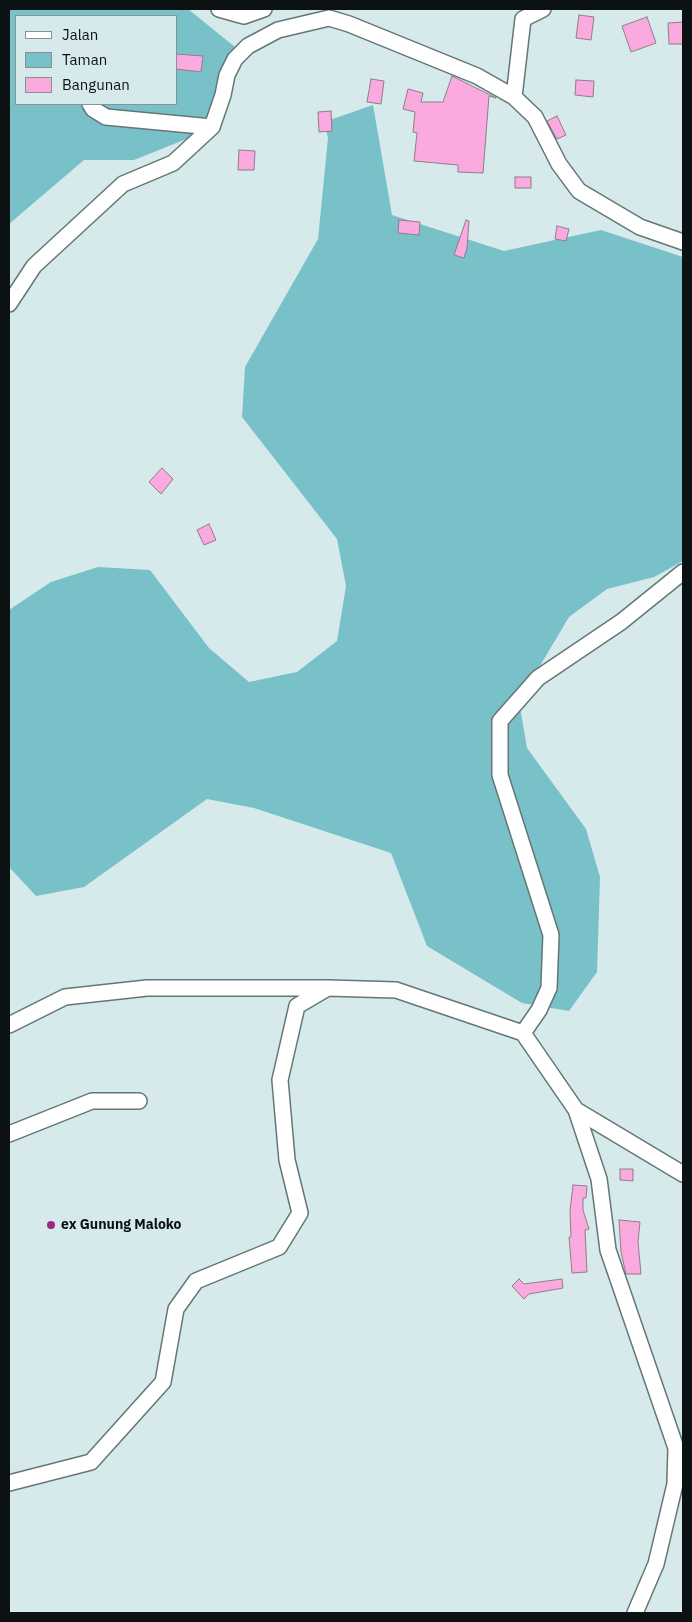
<!DOCTYPE html>
<html>
<head>
<meta charset="utf-8">
<style>
	body { margin:0 }
	#map { position:relative; width:692px; height:1622px; overflow:hidden; background:#d6e9eb; font-family:"IBM Plex Sans",sans-serif }
	canvas { display:block }
	.frame { position:absolute; inset:0; border:10px solid #0c1213; pointer-events:none }
	.legend { position:absolute; left:15px; top:15px; width:162px; height:90px; box-sizing:border-box; background:#d6e9eb; border:1px solid #859395; margin:0; padding:6px 9px; list-style:none; font-size:15px; color:#0c1213 }
	.legend li { display:flex; align-items:center; gap:10px; height:25px }
	.legend b { width:25px; border:1px solid #859395 }
</style>
</head>
<body>
<div id="map">
<canvas width="692" height="1622"></canvas>
<div class="frame"></div>
<ul class="legend">
<li><b style="height:6px;background:#fff"></b>Jalan</li>
<li><b style="height:14px;background:#78c1c8"></b>Taman</li>
<li><b style="height:14px;background:#faaade"></b>Bangunan</li>
</ul>
</div>
<script>
const c = document.querySelector('canvas').getContext('2d');
c.lineJoin = 'round';
function paint(path, color) {
  c.fillStyle = color;
  c.fill(path, 'evenodd');
}
function toPath(rows) {
  const path = new Path2D();
  for (const r of rows) {
    path.moveTo(r[0], r[1]);
    for (let i = 2; i < r.length; i += 2) path.lineTo(r[i], r[i + 1]);
  }
  return path;
}
function stroke(path, color, width, dash) {
  c.strokeStyle = color;
  c.lineWidth = width;
  c.lineCap = dash ? 'butt' : 'round';
  c.setLineDash(dash || []);
  c.stroke(path);
}
function label(font, color, halo, rows, align = 'center') {
  c.font = font + ' "IBM Plex Sans",sans-serif';
  c.lineWidth = 4;
  c.setLineDash([]);
  c.textBaseline = 'middle';
  c.strokeStyle = halo;
  c.fillStyle = color;
  for (const [text, x, y, turn = 0] of rows) {
    c.save();
    c.translate(x, y);
    c.rotate((+turn || 0) * Math.PI / 180);
    c.textAlign = isNaN(turn) ? turn : align;
    if (halo) c.strokeText(text, 0, 0);
    c.fillText(text, 0, 0);
    c.restore();
  }
}
paint(toPath([
	[9,9,188,9,235,47,199,134,134,160,84,160,9,224],
	[16,16,176,16,176,104,16,104],
	[373,105,392,215,504,251,601,230,683,257,683,561,654,577,607,589,569,617,519,701,527,748,586,829,600,877,597,972,569,1011,522,1003,427,946,391,853,254,808,207,799,84,887,36,896,9,867,9,610,51,582,98,567,150,570,209,648,249,682,297,672,337,641,346,586,337,539,242,417,245,367,318,239,328,138,324,122]
]), '#78c1c8');
const building = toPath([
	[579,15,594,17,591,40,576,38,579,15],
	[647,17,656,43,631,52,622,26,647,17],
	[683,22,683,44,669,44,668,23,683,22],
	[176,54,203,56,201,72,176,69,176,54],
	[452,76,496,98,489,96,483,173,458,172,458,165,414,161,417,133,413,132,415,112,403,109,408,89,423,93,421,102,443,102,452,76],
	[371,79,384,81,381,104,367,102,371,79],
	[576,80,594,81,593,97,575,95,576,80],
	[331,111,332,131,319,132,318,112,331,111],
	[557,116,566,135,557,139,547,121,557,116],
	[239,150,255,151,254,170,238,170,239,150],
	[515,177,531,177,531,188,515,188,515,177],
	[399,220,420,222,419,235,398,233,399,220],
	[466,220,469,221,467,248,464,258,454,255,466,220],
	[557,226,569,229,566,241,555,239,557,226],
	[162,468,173,479,161,494,149,482,162,468],
	[209,524,216,540,204,545,197,530,209,524],
	[620,1169,633,1169,633,1181,620,1180,620,1169],
	[573,1185,587,1186,586,1198,583,1198,583,1210,589,1229,585,1230,587,1272,572,1273,569,1237,571,1237,570,1211,573,1185],
	[619,1220,640,1222,638,1242,641,1274,626,1274,621,1252,619,1220],
	[519,1279,524,1284,562,1279,563,1288,529,1294,524,1299,512,1286,519,1279]
]);
paint(building, '#faaade');
stroke(building, '#8d7f87', 1);
const minor = toPath([
	[219,9,244,16,264,9],
	[523,19,514,97,535,117,559,164,579,191,640,227,683,242],
	[523,19,543,9],
	[90,104,93,109,106,117,212,127],
	[9,304,34,266,123,184,173,163,212,127,223,95,227,75,235,59,248,46,278,30,329,18,349,24,477,76,514,97],
	[9,1025,65,997,147,988,328,988,396,990,523,1033,576,1110,599,1179,608,1250,676,1448,675,1484,656,1564,635,1613],
	[523,1033,539,1010,549,988,551,935,500,775,500,721,538,678,621,622,683,572],
	[576,1110,683,1174],
	[9,1134,92,1101,139,1101],
	[9,1483,91,1462,163,1382,176,1309,196,1281,279,1247,300,1213,287,1160,280,1080,297,1006,326,989]
]);
stroke(minor, '#657677', 18);
stroke(minor, '#fff', 15);
for (const [x, y, r, color] of [
	[51,1225,5,"#9f2780"]
]) {
  const dot = new Path2D();
  dot.arc(x, y, r, 0, 2 * Math.PI);
  c.fillStyle = color;
  c.fill(dot);
  stroke(dot, '#d6e9eb', 2);
}
label('bold 14px', '#0c1213', '#d6e9eb', [
	["ex Gunung Maloko",61,1225]
], 'left');
</script>
</body>
</html>
